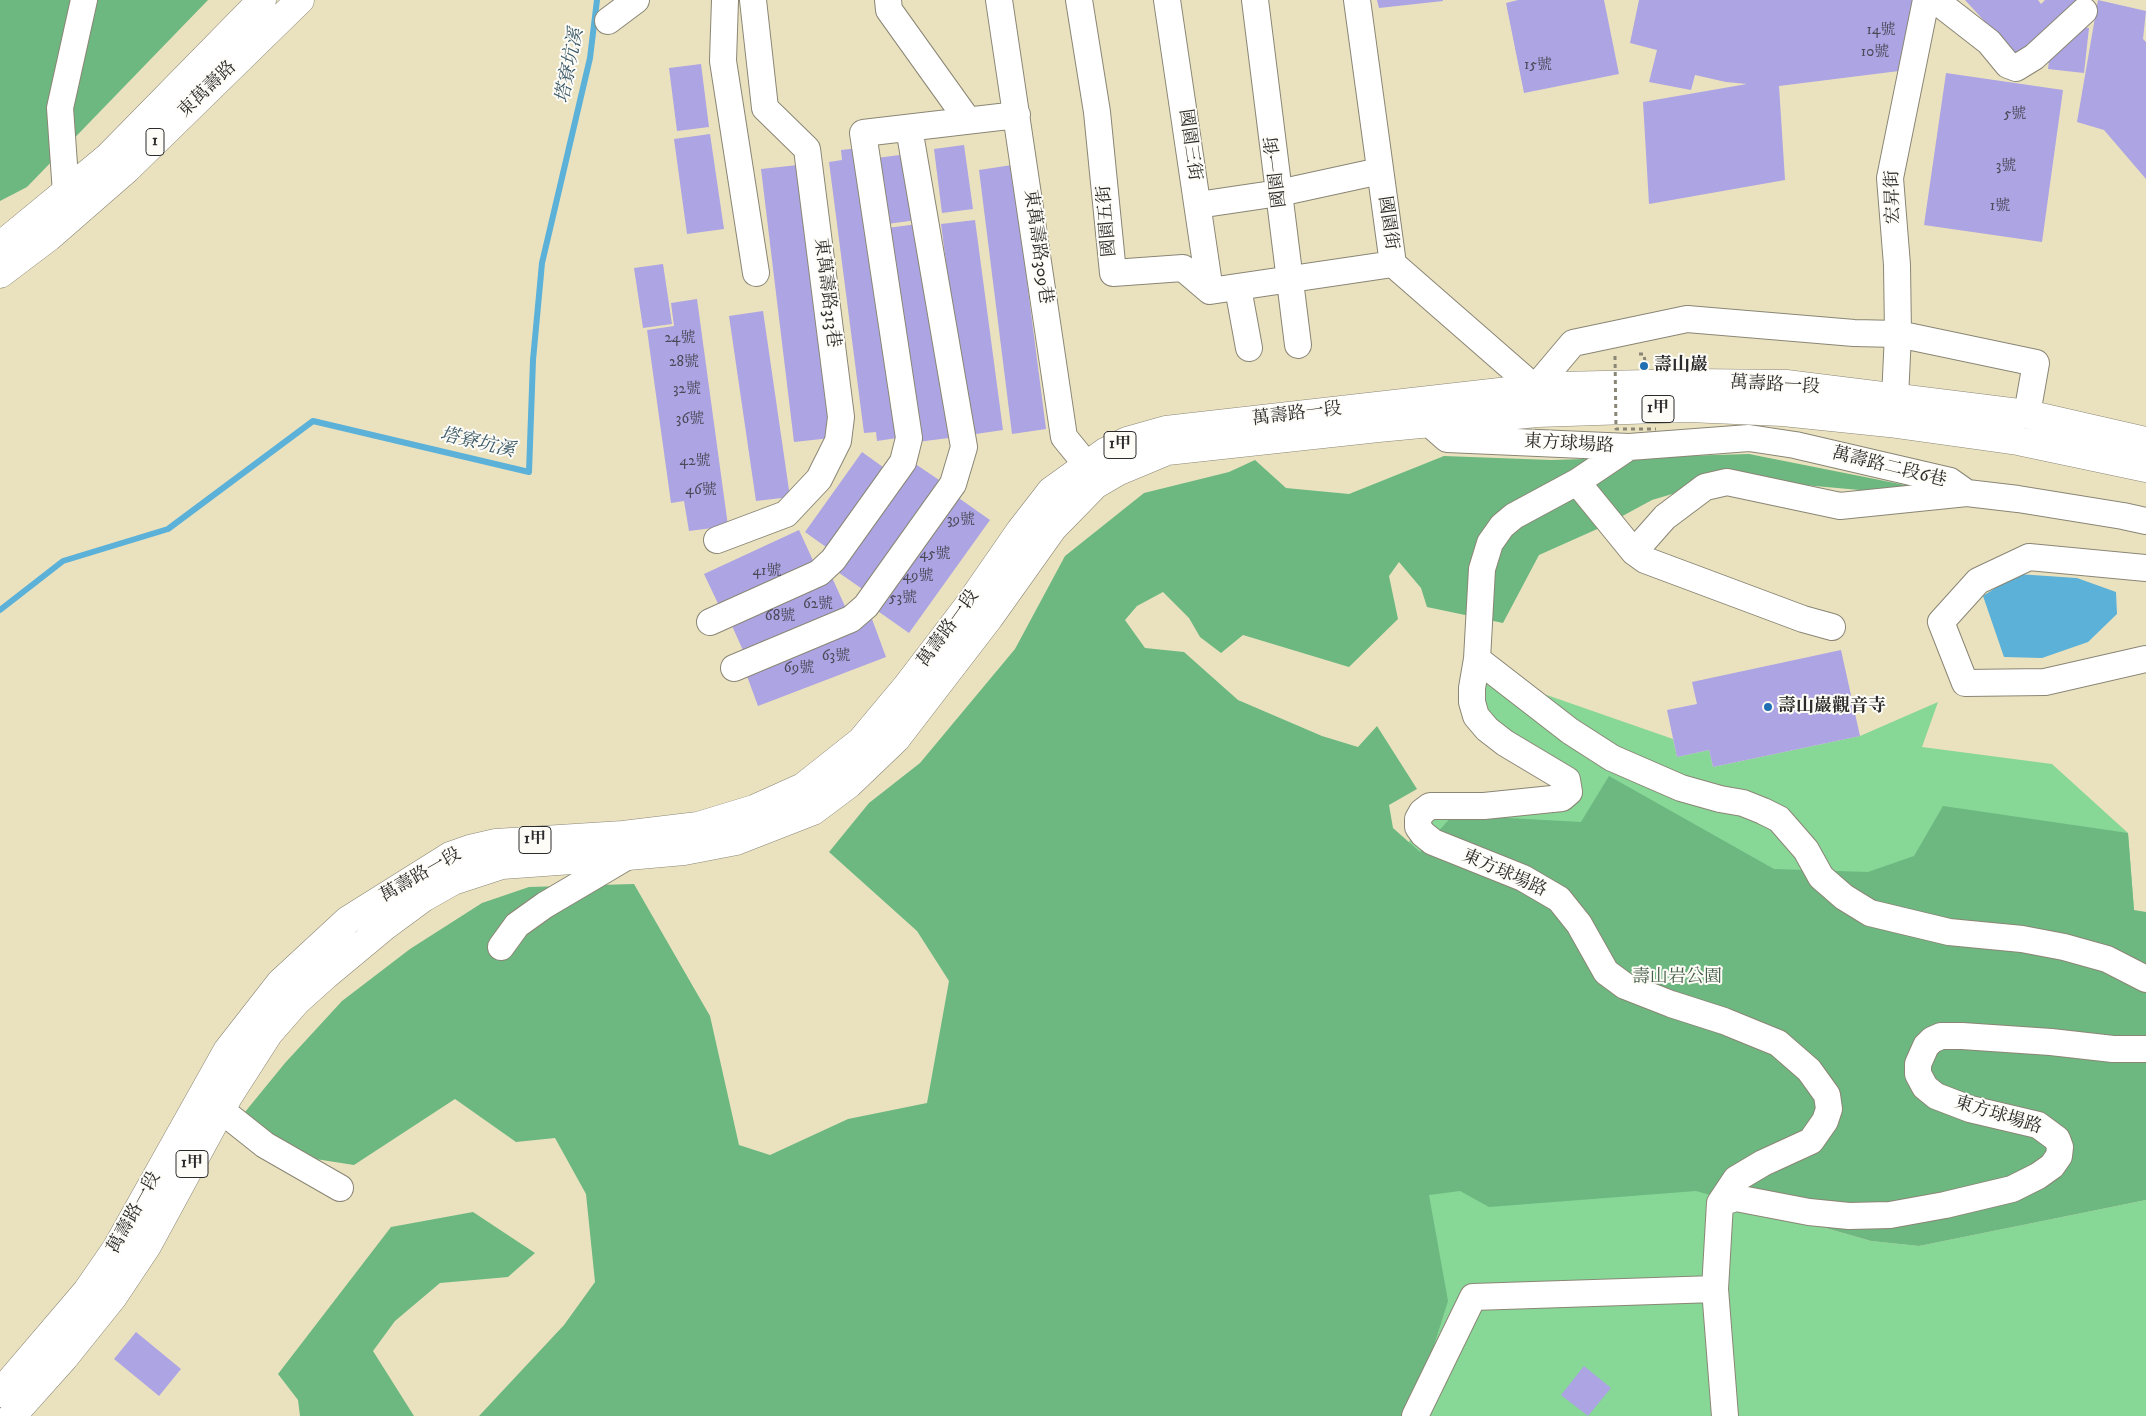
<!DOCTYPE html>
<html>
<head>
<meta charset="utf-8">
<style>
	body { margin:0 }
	canvas { display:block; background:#eae1bf }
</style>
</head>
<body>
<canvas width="2146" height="1416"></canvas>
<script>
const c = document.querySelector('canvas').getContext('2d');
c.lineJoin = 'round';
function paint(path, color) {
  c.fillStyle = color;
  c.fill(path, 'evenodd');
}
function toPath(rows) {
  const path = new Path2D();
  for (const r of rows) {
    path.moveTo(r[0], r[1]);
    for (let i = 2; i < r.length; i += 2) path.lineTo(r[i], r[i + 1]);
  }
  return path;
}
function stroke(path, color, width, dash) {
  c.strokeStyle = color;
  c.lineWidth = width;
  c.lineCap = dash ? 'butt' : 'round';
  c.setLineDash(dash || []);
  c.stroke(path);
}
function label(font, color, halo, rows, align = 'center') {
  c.font = font + ' "IM FELL DW Pica","Noto Serif TC",serif';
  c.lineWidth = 4;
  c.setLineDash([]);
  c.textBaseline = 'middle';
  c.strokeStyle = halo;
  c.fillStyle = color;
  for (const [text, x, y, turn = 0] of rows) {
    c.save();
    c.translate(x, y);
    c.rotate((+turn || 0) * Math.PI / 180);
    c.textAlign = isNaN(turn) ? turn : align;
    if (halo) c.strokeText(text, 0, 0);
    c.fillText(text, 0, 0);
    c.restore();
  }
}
paint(toPath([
	[1475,670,1673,739,1677,757,1709,750,1713,767,1860,736,1938,702,1922,747,2052,764,2128,833,2134,910,1730,1201,1871,1241,1919,1246,2146,1200,2146,1416,1403,1416,1396,863,1418,827,1418,819,1566,796,1487,729]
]), '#87d797');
paint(toPath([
	[0,0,208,0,27,187,0,201],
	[1749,454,1910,486,1893,493,1726,478,1652,500,1604,526,1539,555,1503,623,1427,607,1421,588,1399,562,1389,576,1398,619,1349,667,1243,635,1221,653,1200,637,1189,618,1163,592,1137,606,1125,620,1145,648,1184,652,1238,700,1322,736,1358,747,1377,726,1417,789,1389,805,1393,828,1420,852,1453,815,1581,822,1609,776,1774,869,1868,872,1914,856,1943,806,2128,833,2134,910,2146,912,2146,1200,1919,1246,1871,1241,1696,1191,1489,1207,1460,1191,1429,1195,1448,1301,1430,1358,1403,1416,479,1416,564,1325,595,1282,586,1194,555,1138,516,1142,455,1099,354,1165,309,1158,262,1136,245,1112,285,1063,342,1001,410,949,482,903,529,887,634,884,710,1016,739,1145,770,1155,848,1119,927,1103,949,981,917,931,829,852,869,803,920,763,1015,649,1065,556,1144,493,1229,472,1255,460,1286,488,1349,494,1444,456,1551,460],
	[473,1212,535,1253,508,1277,440,1283,395,1321,373,1351,414,1416,300,1416,298,1400,278,1374,391,1227]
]), '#6db880');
paint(toPath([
	[2017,574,2077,578,2116,592,2117,614,2088,642,2042,658,2004,657,1983,596]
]), '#5bb1d8');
stroke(toPath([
	[0,610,63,561,168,529,313,421,529,472,533,360,542,263,590,58,597,0]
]), '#5bb1d8', 6);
paint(toPath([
	[1377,0,1443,0,1443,1,1379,8],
	[1518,0,1604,0,1619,74,1524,93,1506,3],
	[1639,0,1915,0,1899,71,1779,86,1785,180,1649,204,1643,102,1747,84,1726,82,1695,75,1691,90,1649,82,1657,50,1630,43],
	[1965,0,2038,0,2041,4,2045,0,2081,0,2021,61],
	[2098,0,2146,11,2143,39,2146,42,2146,179,2104,130,2077,122],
	[2076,26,2089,28,2084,73,2048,69,2051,45,2059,36,2075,38],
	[701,64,709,127,677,131,669,68],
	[1946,73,2063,90,2042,242,1924,225],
	[710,134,724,229,687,234,674,139],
	[964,145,973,209,942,213,934,149],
	[860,148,897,438,877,441,876,432,864,433,829,162,842,160,841,150],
	[907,154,917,220,887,224,877,158],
	[798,165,831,438,794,442,761,169],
	[1012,165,1046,429,1012,434,979,170],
	[975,220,1003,430,969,435,941,224],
	[918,224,949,438,917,442,887,228],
	[663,264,672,324,643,328,634,268],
	[697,299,728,526,689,531,684,501,671,503,647,330,674,326,671,303],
	[763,311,790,497,756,501,729,316],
	[862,452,890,472,833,552,805,532],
	[911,461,945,484,868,593,835,570],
	[953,494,990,520,909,633,872,607],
	[799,530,816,567,722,612,704,574],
	[830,573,848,613,746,657,728,617],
	[872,619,886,657,758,706,744,668],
	[1841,650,1860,736,1713,767,1709,750,1677,757,1667,710,1697,704,1692,682],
	[136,1332,181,1369,159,1396,114,1359],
	[1584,1366,1611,1388,1588,1416,1561,1395]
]), '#ada4e3');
const minor = toPath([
	[725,0,723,61,756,273],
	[888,0,889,10,967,119],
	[999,0,1064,437,1086,464,1095,484],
	[1079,0,1097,112,1113,273,1183,268,1210,291,1393,264],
	[1167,0,1210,291],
	[1255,0,1298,345],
	[1357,0,1393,264,1535,388,1536,405],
	[1935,0,1989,42,2008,65,2016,68,2034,57,2084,11],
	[608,21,636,0],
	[66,193,60,108,84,0],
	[1198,205,1279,193,1380,171],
	[1238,288,1249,348],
	[1535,388,1573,343,1687,319,1854,333,1898,334,2036,363,2027,414],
	[1895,398,1898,334,1897,265,1890,178,1926,0],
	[1428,407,1430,424,1447,439,1629,447,1749,438,1795,445,1950,481,1967,493,2018,499,2123,516,2146,521],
	[1629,447,1577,482,1514,516,1502,526,1490,543,1482,569,1477,659,1472,688,1472,702,1476,716,1487,729,1505,743,1567,780,1569,792,1562,798,1484,806,1430,806,1422,812,1418,819,1418,827,1423,834,1433,842,1523,878,1559,899,1579,924,1606,972,1625,986,1671,1004,1724,1021,1778,1043,1809,1070,1827,1095,1829,1109,1825,1121,1811,1141,1763,1163,1736,1179,1720,1203,1715,1289,1725,1416],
	[1577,482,1634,552,1645,560,1803,619,1832,627],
	[717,540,786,514,819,479,838,441,841,417,807,149,765,108,753,0],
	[1634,552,1665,517,1705,487,1727,482,1840,506,1967,493],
	[2146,568,2029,557,1978,581,1941,622,1965,683,2045,682,2146,659],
	[710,622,819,573,833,560,903,462,909,438,863,133,1017,115],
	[1477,659,1570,731,1612,758,1681,788,1720,799,1743,803,1763,811,1779,819,1806,850,1821,877,1844,897,1870,913,1949,932,2022,939,2064,947,2107,959,2146,979],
	[734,668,851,619,866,606,953,484,964,447,909,128],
	[501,947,517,925,545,905,628,856],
	[221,1110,265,1145,340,1188],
	[1720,1203,1736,1198,1809,1212,1849,1216,1890,1215,1945,1205,2012,1189,2038,1176,2052,1166,2059,1156,2060,1147,2057,1139,2038,1125,1970,1109,1936,1096,1925,1087,1918,1074,1918,1064,1926,1046,1932,1040,1941,1036,1962,1036,2051,1042,2113,1049,2146,1049],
	[1415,1416,1473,1297,1715,1289]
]);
const major = toPath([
	[0,246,108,157,262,0],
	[0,274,49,237,127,169,300,0],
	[0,1393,87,1291,116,1249,227,1051,280,983,348,920,450,856,470,849,496,843,623,835,698,826,754,809,803,787,861,741,907,686,968,606,1020,531,1051,491,1105,452,1127,441,1166,430,1535,388,1558,386,1694,383,1786,384,2027,414,2146,441],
	[12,1416,64,1358,113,1297,147,1246,228,1097,269,1033,297,1001,326,975,385,926,423,898,453,881,502,865,628,856,684,851,736,841,813,811,849,784,896,739,989,618,1053,528,1095,485,1119,471,1167,451,1378,428,1537,413,1688,408,1783,412,1889,423,2018,441,2146,468]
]);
stroke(minor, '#8a8675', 28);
stroke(major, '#8a8675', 29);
stroke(toPath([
	[1639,354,1644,354,1645,362]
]), '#8a8675', 3, [4, 4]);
stroke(minor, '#fff', 26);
stroke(major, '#fff', 28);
stroke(toPath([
	[1615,356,1616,429,1656,429]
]), '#8a8675', 3, [4, 4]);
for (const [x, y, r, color] of [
	[1644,366,5,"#1f6fb2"],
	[1768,707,5,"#1f6fb2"]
]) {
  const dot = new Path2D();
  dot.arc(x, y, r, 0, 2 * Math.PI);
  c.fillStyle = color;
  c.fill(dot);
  stroke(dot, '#fdfcf7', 2);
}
label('15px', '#4c4959', null, [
	["14號",1881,31],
	["10號",1875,53],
	["15號",1538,66],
	["5號",2015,115],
	["3號",2006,167],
	["1號",2000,207],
	["24號",680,339],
	["28號",684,363],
	["32號",687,390],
	["36號",690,420],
	["42號",695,462],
	["46號",701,491],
	["39號",961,521],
	["45號",935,555],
	["41號",767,572],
	["49號",918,577],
	["53號",903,599],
	["62號",818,605],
	["68號",780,617],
	["63號",836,657],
	["69號",799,669]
]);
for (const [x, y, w] of [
	[155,142,18],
	[1658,409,32],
	[1120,445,32],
	[535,840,32],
	[192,1164,32]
]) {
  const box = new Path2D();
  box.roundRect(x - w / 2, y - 13.5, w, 27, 4);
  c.fillStyle = '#fdfcf7';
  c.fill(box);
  stroke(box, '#2b2b2b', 1);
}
label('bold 16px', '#2b2b2b', null, [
	["1",155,142],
	["1甲",1658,409],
	["1甲",1120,445],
	["1甲",535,840],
	["1甲",192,1164]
]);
label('18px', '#2b2b2b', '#fdfcf7', [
	["東萬壽路",208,90,-44],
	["國園三街",1189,145,82],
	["國園一街",1277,172,-97],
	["宏昇街",1894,197,-91],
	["國園五街",1108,221,-95],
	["國園街",1387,223,82],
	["東萬壽路309巷",1037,247,82],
	["東萬壽路313巷",826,293,83],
	["萬壽路一段",1775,386,3],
	["萬壽路一段",1297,415,-7],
	["東方球場路",1569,445,3],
	["萬壽路二段6巷",1889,468,14],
	["萬壽路一段",949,629,-54],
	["東方球場路",1504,874,24],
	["萬壽路一段",421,876,-30],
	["東方球場路",1998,1116,17],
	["萬壽路一段",135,1213,-61]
]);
label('bold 18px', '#2b2b2b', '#fdfcf7', [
	["壽山巖",1654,366],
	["壽山巖觀音寺",1778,707]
], 'left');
label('18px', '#475f4b', '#fdfcf7', [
	["壽山岩公園",1677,978]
]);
label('italic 19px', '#3c5a68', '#fdfcf7', [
	["塔寮坑溪",571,66,-79],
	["塔寮坑溪",477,444,13]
]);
</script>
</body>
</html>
